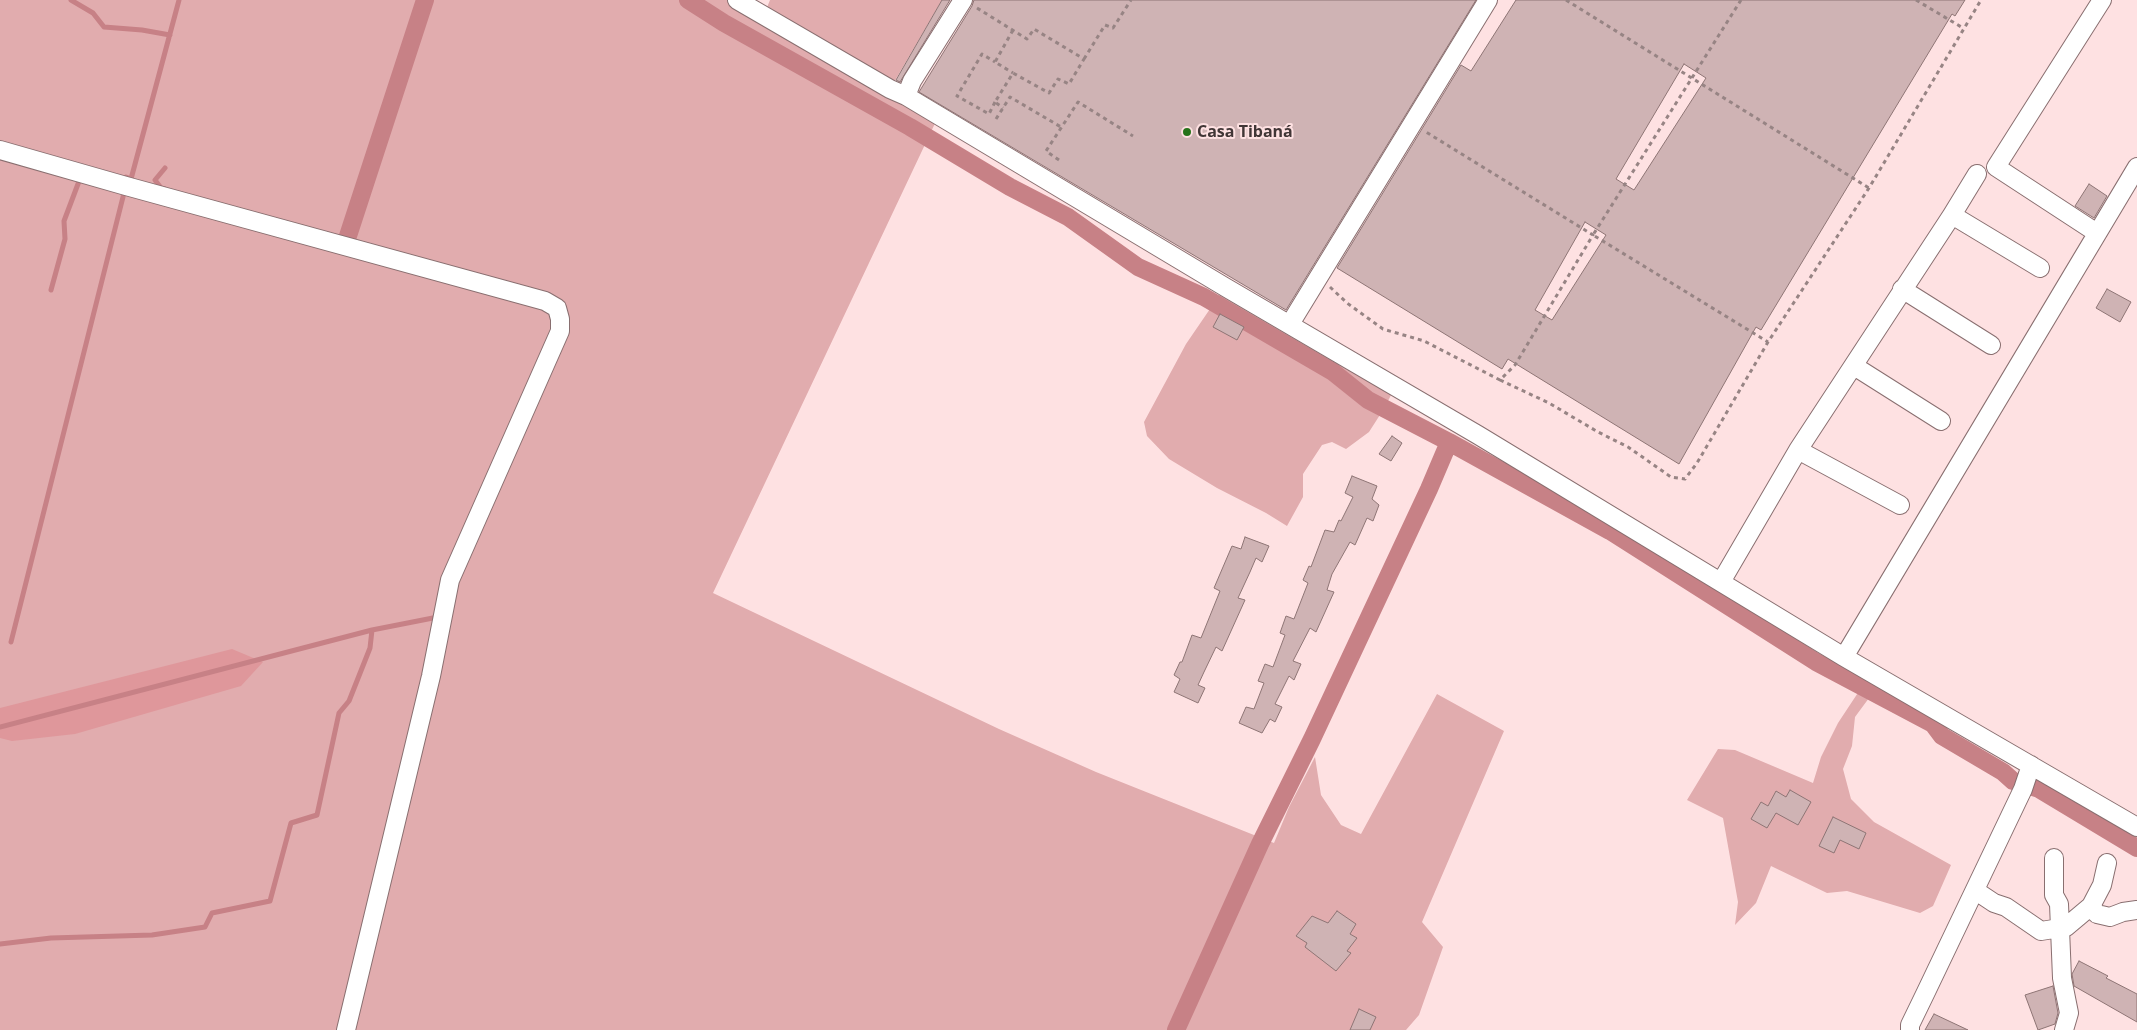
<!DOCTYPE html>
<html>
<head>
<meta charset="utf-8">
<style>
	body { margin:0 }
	canvas { display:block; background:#fee1e2 }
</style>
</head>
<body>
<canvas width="2137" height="1030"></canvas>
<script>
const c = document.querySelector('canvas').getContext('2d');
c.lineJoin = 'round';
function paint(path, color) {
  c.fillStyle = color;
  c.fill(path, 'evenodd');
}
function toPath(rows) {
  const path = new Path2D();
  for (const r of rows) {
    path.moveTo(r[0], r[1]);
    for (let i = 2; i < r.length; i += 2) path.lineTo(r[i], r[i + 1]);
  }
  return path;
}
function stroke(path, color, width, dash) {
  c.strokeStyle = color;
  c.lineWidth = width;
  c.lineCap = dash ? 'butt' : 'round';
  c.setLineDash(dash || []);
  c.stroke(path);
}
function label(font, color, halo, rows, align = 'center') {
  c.font = font + ' "Open Sans",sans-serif';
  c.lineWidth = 4;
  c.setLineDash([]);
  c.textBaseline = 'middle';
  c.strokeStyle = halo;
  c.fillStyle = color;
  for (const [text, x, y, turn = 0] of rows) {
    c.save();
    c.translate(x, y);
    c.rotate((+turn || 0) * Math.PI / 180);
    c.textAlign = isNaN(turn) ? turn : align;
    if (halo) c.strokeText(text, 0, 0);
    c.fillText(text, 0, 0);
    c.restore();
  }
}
paint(toPath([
	[0,0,737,0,764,15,770,0,942,0,890,89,938,117,713,593,999,729,1096,772,1274,843,1289,807,1315,757,1321,795,1341,825,1361,834,1437,694,1504,731,1422,922,1443,947,1419,1015,1406,1030,0,1030],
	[1225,287,1395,387,1385,407,1369,432,1346,449,1332,442,1322,445,1303,474,1303,497,1287,526,1266,513,1217,488,1169,459,1147,436,1144,422,1186,344],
	[1871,673,1883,679,1855,717,1852,746,1843,769,1851,799,1874,822,1951,865,1933,906,1920,913,1847,891,1827,893,1771,866,1756,903,1735,925,1738,902,1723,818,1687,800,1718,749,1735,750,1813,783,1821,757,1838,723]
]), '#e1acae');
paint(toPath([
	[232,649,263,662,241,686,75,734,12,741,0,738,0,708]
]), '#df979b');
stroke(toPath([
	[71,0,93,13,104,27,142,30,170,35],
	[165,168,155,180,161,188,165,189],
	[126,177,131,179,179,0],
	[51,290,65,239,64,221,81,176],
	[11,642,125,189],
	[0,727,372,630,438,617],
	[0,944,51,938,152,935,205,927,212,913,270,901,291,823,317,815,339,713,349,701,370,648,372,630]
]), '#c78186', 5);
stroke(toPath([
	[688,0,724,23,910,127,1010,187,1068,217,1138,267,1204,297,1333,372,1368,400,1449,442,1610,531,1816,662,1933,724,1942,736,2003,772,2013,781,2039,789,2137,848],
	[347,239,425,0],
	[1176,1030,1260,844,1312,739,1429,489,1449,442]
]), '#c78186', 18);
const building = toPath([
	[942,0,950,0,900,82,896,80,942,0],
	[974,0,1476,0,1286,310,919,92,972,6,974,0],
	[1516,0,1965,0,1955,16,1952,14,1761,330,1756,327,1679,464,1508,359,1502,369,1337,268,1461,65,1471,71,1516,0],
	[1684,64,1706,78,1634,190,1616,179,1684,64],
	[1585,222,1606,235,1552,320,1535,310,1585,222],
	[2089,184,2107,196,2094,218,2075,206,2089,184],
	[2107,289,2131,302,2120,322,2096,308,2107,289],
	[1220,314,1244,327,1237,340,1213,327,1220,314],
	[1392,436,1402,443,1391,461,1379,454,1392,436],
	[1352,476,1377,486,1372,499,1379,505,1373,521,1367,518,1355,545,1350,542,1332,574,1327,590,1334,592,1316,632,1310,628,1293,661,1301,664,1294,680,1289,676,1275,704,1282,707,1275,722,1270,719,1262,733,1239,723,1246,707,1254,709,1264,683,1258,681,1265,664,1273,667,1285,635,1280,633,1286,616,1294,619,1308,583,1303,580,1309,566,1311,567,1325,530,1334,532,1339,520,1341,521,1353,497,1345,493,1352,476],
	[1245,537,1269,546,1262,562,1256,558,1250,572,1238,598,1245,600,1222,651,1216,647,1204,672,1198,685,1205,688,1198,703,1174,692,1180,679,1174,675,1180,662,1182,662,1192,635,1201,638,1220,591,1214,588,1232,546,1241,549,1245,537],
	[1790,790,1811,802,1798,825,1776,813,1767,828,1751,819,1761,802,1768,806,1776,791,1786,797,1790,790],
	[1833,817,1866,833,1859,849,1840,840,1834,853,1819,846,1833,817],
	[1337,911,1356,924,1350,934,1357,938,1347,951,1351,953,1336,971,1305,947,1307,943,1296,936,1312,916,1328,923,1337,911],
	[2079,961,2108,976,2106,978,2137,994,2137,1022,2074,986,2072,974,2079,961],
	[2053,986,2058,1013,2055,1024,2038,1030,2025,995,2053,986],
	[1359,1009,1376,1017,1370,1030,1350,1030,1359,1009],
	[1934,1014,1968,1030,1925,1030,1934,1014]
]);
paint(building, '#cfb3b4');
stroke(building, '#8e7575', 1);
const minor = toPath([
	[737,0,890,89,906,96,1225,287,1478,435,1844,657,2137,827],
	[906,96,912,81,963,0],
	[0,150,126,186,545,301,557,308,560,319,560,331,450,580,431,676,346,1030],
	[1952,215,2040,268],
	[2097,233,1996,167,2102,0],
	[1902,289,1991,345],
	[1290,324,1488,0],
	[1854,366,1941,421],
	[1798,450,1900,505],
	[1721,582,1798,450,1952,215,1977,174],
	[1844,657,2137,167],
	[2054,858,2054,895,2059,904,2062,978,2069,1013,2064,1030],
	[1976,891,1994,903,2006,907,2041,931,2066,927,2091,906,2102,885,2107,863],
	[2091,906,2097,914,2110,917,2123,912,2137,910],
	[1910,1030,1910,1025,1926,992,2023,789,2031,765]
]);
stroke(minor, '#896f70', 20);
stroke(toPath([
	[1566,0,1869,188],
	[1741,0,1593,235,1768,342],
	[1916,0,1963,28],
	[977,8,1027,39,1034,29,1084,59,1069,84,1058,79,1049,93,1013,73,995,102,1003,108],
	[1013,30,995,62,1013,73],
	[1084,59,1105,25,1113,28,1131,0],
	[995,102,989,114,957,96,982,54,995,62],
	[996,119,1010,97,1061,127],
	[1059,160,1046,151,1078,102,1133,136],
	[1330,287,1347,303,1383,329,1424,341,1500,380,1515,365,1593,235,1426,132],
	[1500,380,1549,403,1598,432,1628,447,1671,477,1685,479,1697,463,1768,342,1869,188,1981,0]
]), '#978484', 3, [4, 4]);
stroke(minor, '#fff', 18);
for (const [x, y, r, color] of [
	[1187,132,5,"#26731a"]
]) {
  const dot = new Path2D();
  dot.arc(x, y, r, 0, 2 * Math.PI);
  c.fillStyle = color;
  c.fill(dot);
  stroke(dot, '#fee1e2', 2);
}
label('bold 16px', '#413636', '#fee1e2', [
	["Casa Tibaná",1197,132]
], 'left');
</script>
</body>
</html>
